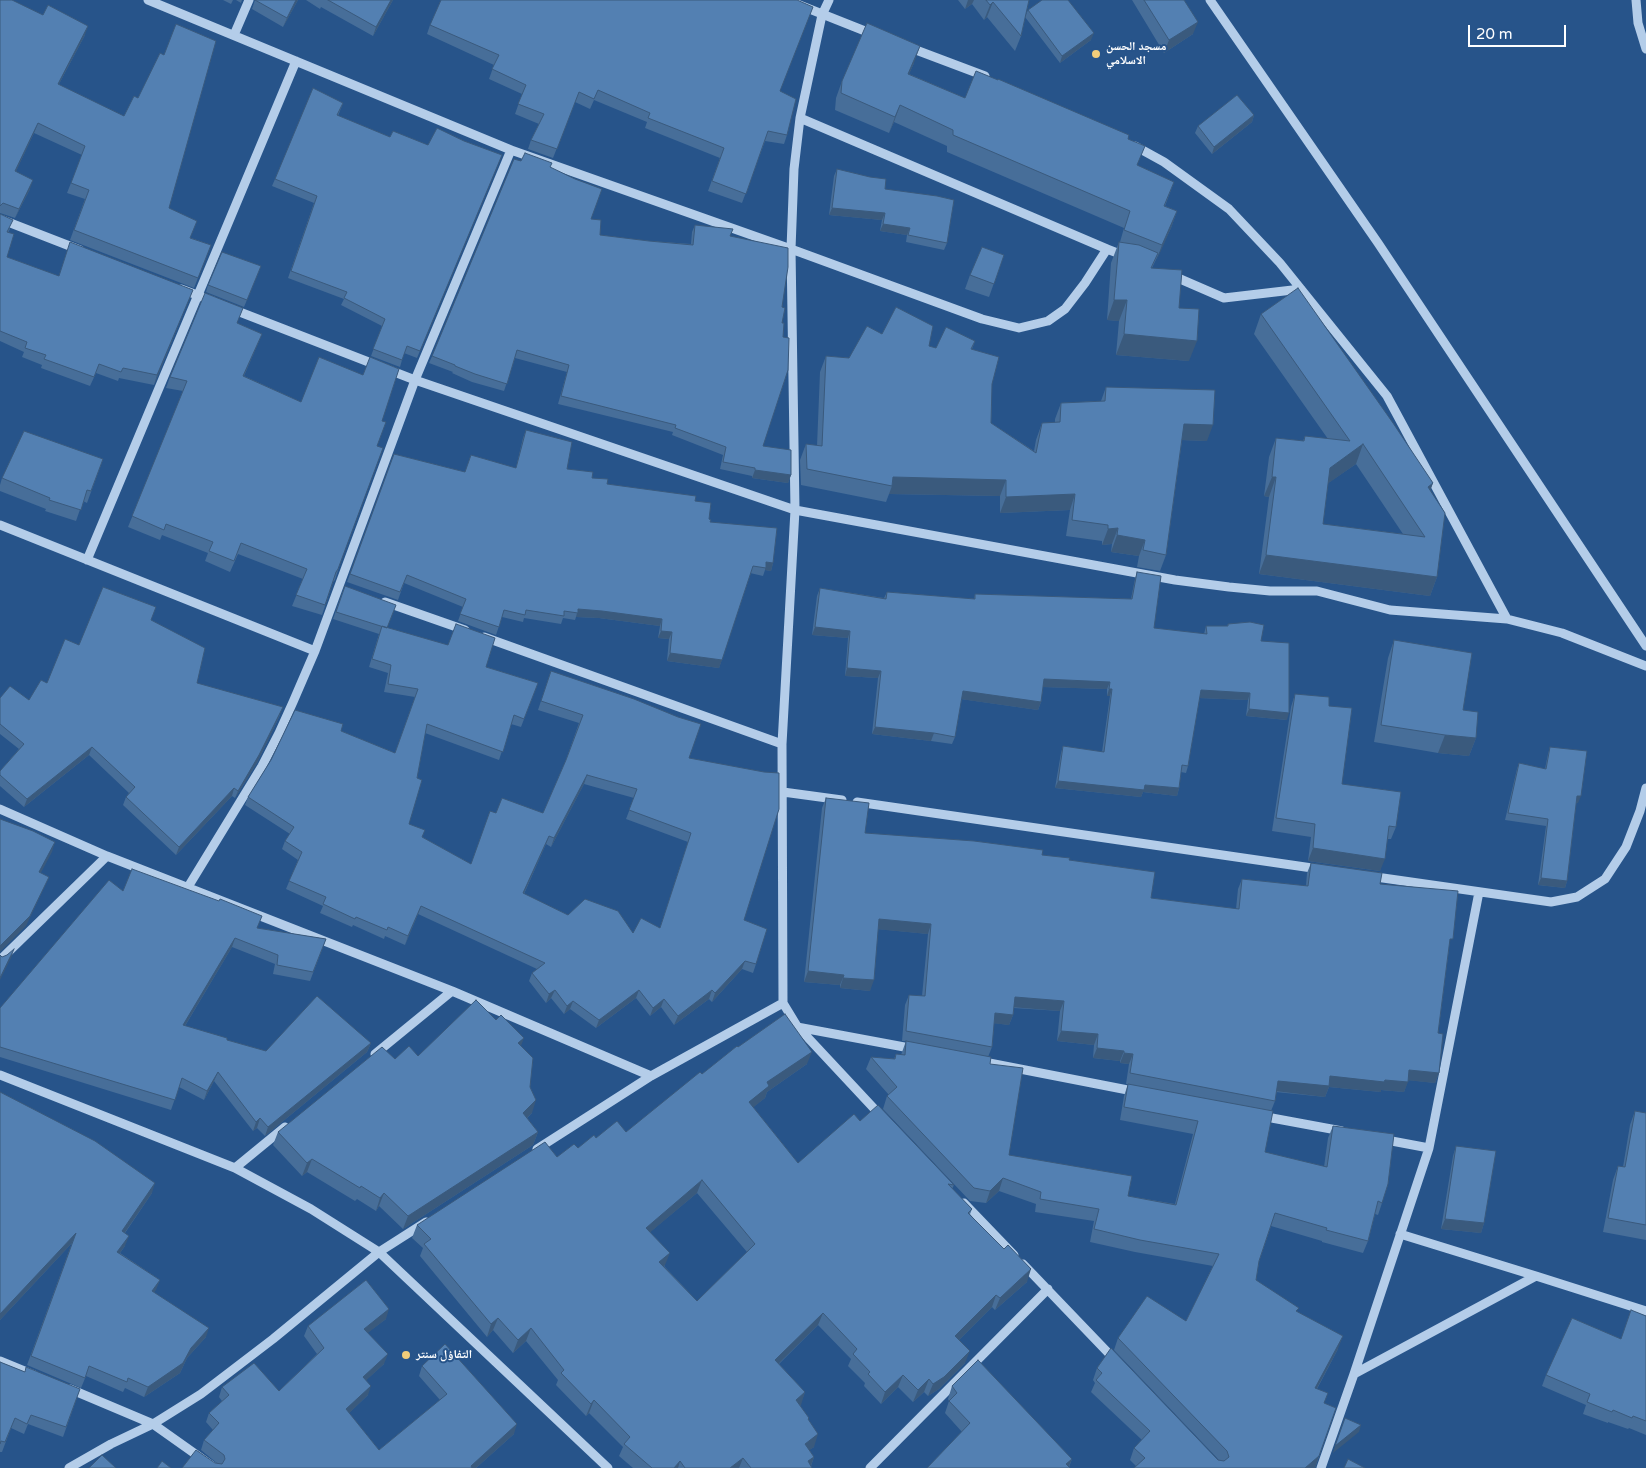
<!DOCTYPE html>
<html>
<head>
<meta charset="utf-8">
<style>
	body { margin:0 }
	#map { position:relative; width:1646px; height:1468px; overflow:hidden; background:#27548a; font-family:"Varela Round",sans-serif }
	canvas { display:block }
	.scale { position:absolute; left:1468px; top:25px; width:98px; height:22px; box-sizing:border-box; border:2px solid #fff; border-top:0; padding-left:6px; font-size:15px; line-height:18px; white-space:nowrap; color:#fff; -webkit-text-stroke:4px #27548a; paint-order:stroke }
</style>
</head>
<body>
<div id="map">
<canvas width="1646" height="1468"></canvas>
<div class="scale">20 m</div>
</div>
<script>
const c = document.querySelector('canvas').getContext('2d');
c.lineJoin = 'round';
function toPath(rows) {
  const path = new Path2D();
  for (const r of rows) {
    path.moveTo(r[0], r[1]);
    for (let i = 2; i < r.length; i += 2) path.lineTo(r[i], r[i + 1]);
  }
  return path;
}
function stroke(path, color, width, dash) {
  c.strokeStyle = color;
  c.lineWidth = width;
  c.lineCap = dash ? 'butt' : 'round';
  c.setLineDash(dash || []);
  c.stroke(path);
}
function paint(path, color) {
  c.fillStyle = color;
  c.fill(path, 'evenodd');
}
function label(font, color, halo, rows, align = 'center') {
  c.font = font + ' "Varela Round","Noto Naskh Arabic",sans-serif';
  c.lineWidth = 4;
  c.setLineDash([]);
  c.textBaseline = 'middle';
  c.strokeStyle = halo;
  c.fillStyle = color;
  for (const [text, x, y, turn = 0] of rows) {
    c.save();
    c.translate(x, y);
    c.rotate((+turn || 0) * Math.PI / 180);
    c.textAlign = isNaN(turn) ? turn : align;
    if (halo) c.strokeText(text, 0, 0);
    c.fillText(text, 0, 0);
    c.restore();
  }
}
stroke(toPath([
	[148,0,511,150,791,249,982,319,1019,328,1048,321,1065,309,1085,283,1107,249,1125,256],
	[787,0,875,35],
	[829,0,822,15,800,118,794,169,791,249,795,510,782,744,783,1003,797,1026,881,1116],
	[1210,0,1378,243,1646,646],
	[1636,0,1638,23,1646,49],
	[234,35,249,0],
	[908,47,985,76],
	[800,118,1107,249],
	[1135,146,1164,162,1229,209,1280,263,1387,396,1507,619],
	[0,219,80,250],
	[1171,275,1224,298,1301,289],
	[181,289,213,301],
	[232,309,415,380,795,510,1175,580,1229,587,1270,591,1317,591,1390,610,1507,619,1562,633,1646,666],
	[0,525,315,651],
	[87,560,296,61],
	[385,602,465,630],
	[484,637,782,744],
	[783,792,842,800],
	[857,802,1319,869],
	[0,809,107,856,452,991,651,1076],
	[1369,876,1551,902,1577,897,1605,879,1626,847,1640,811,1646,788],
	[188,887,262,766,279,733,293,702,315,651,415,380,511,150],
	[0,960,107,856],
	[797,1027,915,1049],
	[375,1054,452,991],
	[979,1061,1138,1092],
	[0,1075,235,1168,311,1209,379,1252,608,1468],
	[1261,1116,1342,1131],
	[1381,1139,1429,1148],
	[537,1149,651,1076,783,1003],
	[235,1168,285,1127],
	[964,1203,1014,1255],
	[1400,1234,1536,1276],
	[1023,1264,1116,1361],
	[0,1361,34,1375],
	[1354,1374,1536,1276,1646,1311],
	[70,1389,153,1424,215,1468],
	[69,1468,111,1444,153,1424,201,1394,273,1339,379,1252,426,1222],
	[870,1468,1048,1289],
	[1321,1468,1354,1374,1429,1148,1479,892]
]), '#b4cde9', 9);
paint(toPath([
	[0,0,85,35,59,84,169,208,191,238,211,245,194,288,70,240,85,199,67,193,82,155,34,133,16,171,30,189,15,218,0,213],
	[223,0,233,0,231,4],
	[236,0,242,0,241,3],
	[255,0,298,0,283,27,252,9],
	[306,0,393,0,373,36,321,7,320,9],
	[958,0,1029,0,1021,36,1015,51,987,17,984,20,972,4,965,9],
	[1132,0,1184,0,1193,34,1164,53],
	[1028,10,1091,40,1060,63,1025,17],
	[430,25,780,92,787,135,784,144,765,141,742,203,708,191,720,158,645,128,647,122,594,100,590,109,575,102,553,158,528,149,531,140,539,124,515,114,522,94,489,79,494,65,427,34],
	[914,63,909,74,965,98,1128,139,1138,166,1174,182,1165,206,1177,211,1171,228,1152,268,1179,308,1189,361,1116,355,1119,321,1107,320,1111,263,1119,242,1120,242,1124,228,947,152,947,146,894,122,889,133,835,110,836,98,842,81],
	[343,103,338,116,390,137,428,145,464,141,502,155,417,358,404,353,400,367,371,356,382,326,341,305,344,299,288,278,314,203,272,186,275,179],
	[1254,115,1252,122,1212,154,1195,133,1198,126],
	[521,161,550,167,591,219,600,235,649,241,691,244,692,232,695,225,730,236,782,307,782,323,763,446,791,475,788,483,752,478,752,476,720,469,723,455,672,435,673,432,558,404,567,372,515,358,504,391,472,382,452,373,453,372,429,363],
	[837,169,885,189,947,243,944,250,906,242,907,235,880,231,882,220,829,215,834,176],
	[0,214,10,229,8,233,7,257,58,276,189,299,154,385,119,378,118,381,96,373,90,386,41,368,42,365,22,357,24,352,0,341],
	[1004,255,989,297,965,289,970,275],
	[261,266,244,307,206,292,208,285],
	[1261,314,1433,483,1430,490,1437,577,1430,596,1259,574,1269,497,1264,496,1269,457,1276,438,1303,441,1305,436,1328,439,1254,334],
	[1356,464,1403,534,1323,524,1328,483],
	[237,323,262,334,244,376,301,402,382,421,377,446,335,580,333,582,322,615,292,606,303,579,238,554,230,572,205,561,208,553,162,535,160,540,128,527,183,391,166,388,170,377],
	[882,334,936,348,975,341,972,349,992,384,991,423,1034,451,1036,440,1042,423,1055,423,1055,419,1061,403,1101,401,1106,387,1207,441,1182,440,1166,555,1160,571,1137,567,1139,556,1111,552,1112,544,1102,545,1102,541,1066,536,1070,510,1000,513,1000,496,889,494,886,502,801,485,800,460,806,444,817,446,820,372,826,356,849,358],
	[526,430,567,469,592,478,607,484,695,501,710,522,773,563,771,571,765,570,763,576,750,573,719,668,667,661,669,639,658,638,660,626,599,618,576,617,575,620,563,618,561,624,524,618,523,622,502,617,496,635,458,621,463,607,404,583,398,600,347,582,394,454,465,472,516,468,523,438],
	[103,459,87,503,83,501,76,521,45,511,46,509,0,491,0,485,2,478],
	[1137,572,1154,628,1204,634,1206,626,1227,626,1228,624,1261,641,1287,720,1246,716,1248,700,1199,698,1188,766,1186,773,1181,772,1179,788,1177,796,1143,792,1141,797,1055,788,1061,753,1063,746,1102,752,1110,696,1107,696,1107,689,1043,687,1041,702,1038,710,961,699,955,737,952,744,931,741,872,734,878,678,845,676,848,638,812,635,817,596,820,588,884,598,887,592,974,599,975,594,1131,599,1135,579],
	[345,586,387,628,486,667,538,683,521,727,511,724,499,760,425,733,409,824,422,837,471,864,496,813,543,813,566,760,579,723,538,710,551,671,689,758,744,920,756,964,753,973,742,969,712,1002,709,999,674,1025,661,1007,650,1016,636,998,596,1028,570,1009,564,1014,551,998,546,1003,529,981,532,973,537,969,418,914,405,945,385,936,384,939,353,925,352,927,320,913,323,906,286,889,298,860,282,849,285,841,290,834,245,805,248,797,341,731,395,753,415,697,384,692,388,673,369,667,379,634,333,619],
	[584,784,634,798,626,819,688,842,660,928,633,933,568,915,524,894,546,844,551,847],
	[151,620,197,683,280,715,257,763,235,798,232,796,176,855,123,805,126,797,129,793,89,755,24,807,0,786,0,771,19,749,0,734,0,698,29,700,47,683,79,645],
	[1394,640,1463,710,1476,738,1469,756,1438,753,1374,742,1388,658],
	[1295,694,1329,706,1342,784,1396,827,1391,839,1387,839,1380,871,1308,861,1311,837,1272,831,1291,707],
	[1550,747,1578,803,1576,803,1567,881,1565,888,1538,885,1546,826,1505,820,1517,769,1519,763,1545,769,1548,754],
	[826,798,865,833,1042,855,1069,860,1151,898,1236,909,1238,889,1242,879,1306,886,1307,873,1311,863,1380,884,1449,948,1438,1033,1439,1073,1435,1083,1408,1080,1404,1092,1381,1090,1381,1092,1329,1087,1325,1097,1276,1092,1275,1101,1271,1111,1265,1152,1324,1167,1328,1138,1333,1126,1382,1203,1378,1215,1375,1214,1368,1241,1363,1253,1322,1242,1322,1241,1271,1226,1259,1261,1256,1280,1297,1312,1338,1349,1317,1389,1324,1403,1336,1408,1315,1468,1134,1468,1136,1466,1130,1460,1134,1448,1142,1440,1091,1392,1095,1383,1093,1380,1097,1368,1219,1460,1114,1350,1118,1338,1186,1321,1213,1266,1135,1252,1090,1242,1094,1221,1035,1212,1036,1204,999,1191,986,1203,970,1201,883,1109,887,1096,889,1095,866,1069,871,1057,894,1059,896,1054,901,1055,906,1041,902,1041,905,1005,909,995,922,996,928,934,878,929,870,991,840,988,840,985,804,982,822,808],
	[1014,1008,1060,1011,1057,1041,1094,1045,1093,1058,1120,1061,1120,1063,1129,1064,1126,1084,1128,1084,1124,1096,1120,1120,1193,1134,1175,1204,1128,1196,1009,1155,990,1064,988,1057,992,1047,994,1023,1009,1025,1013,1015],
	[123,891,257,928,326,939,310,981,273,974,275,964,232,947,185,1026,227,1040,266,1051,371,1043,367,1052,265,1136,257,1128,253,1131,214,1081,204,1100,179,1087,171,1110,0,1057,0,1008],
	[521,1046,530,1087,532,1113,527,1118,538,1132,533,1145,403,1229,379,1206,376,1211,357,1199,355,1201,307,1172,302,1176,273,1145,278,1132,395,1059],
	[738,1047,807,1064,767,1092,765,1098,753,1107,798,1163,860,1121,954,1185,952,1189,972,1209,970,1214,1027,1282,995,1310,992,1307,959,1340,965,1363,939,1389,928,1396,924,1392,913,1402,898,1387,881,1404,864,1386,865,1383,848,1366,851,1359,818,1325,779,1364,805,1392,800,1405,809,1421,814,1447,809,1450,814,1457,811,1466,812,1468,633,1468,619,1456,623,1447,589,1413,586,1416,556,1385,558,1380,526,1341,513,1353,493,1330,487,1337,420,1256,423,1248,412,1238,417,1225,557,1157,578,1148,596,1138,626,1132],
	[697,1193,747,1252,697,1301,664,1266,665,1265,650,1232],
	[0,1092,152,1193,125,1233,125,1246,120,1253,160,1280,154,1292,206,1337,187,1358,180,1373,144,1397,125,1388,123,1392,86,1376,81,1388,27,1365,72,1243,0,1320],
	[1635,1111,1646,1113,1646,1240,1603,1232,1613,1180,1618,1166,1623,1167,1630,1125],
	[1456,1146,1484,1223,1481,1233,1441,1229,1453,1156],
	[1646,1316,1646,1435,1629,1428,1628,1429,1608,1422,1608,1423,1583,1414,1586,1405,1542,1386,1546,1375,1621,1339],
	[386,1319,367,1333,384,1364,366,1380,368,1395,349,1413,379,1450,440,1400,419,1376,422,1366,514,1434,476,1468,182,1468,218,1464,201,1450,204,1440,213,1430,206,1422,209,1413,222,1401,219,1397,222,1387,279,1391,317,1354,304,1336,308,1326],
	[0,1362,25,1372,80,1389,63,1437,28,1424,24,1434,11,1428,2,1452,0,1452],
	[952,1386,1072,1459,1069,1467,962,1432,945,1413,949,1401,948,1399]
]), '#476e99');
paint(toPath([
	[296,0,298,0,283,27,287,18],
	[391,0,393,0,373,36,376,27],
	[968,0,974,0,972,4,965,9],
	[993,2,987,17,984,20,990,5],
	[1198,22,1193,34,1164,53,1169,40],
	[88,26,85,35,54,93,58,84],
	[1094,33,1091,40,1060,63,1062,56],
	[920,46,914,63,902,90,908,74],
	[900,105,894,122,889,133,895,117],
	[1254,115,1252,122,1212,154,1214,147],
	[38,123,34,133,12,180,15,171],
	[33,180,30,189,15,218,19,209],
	[832,208,885,213,882,220,829,215],
	[1177,211,1171,228,1156,262,1162,245],
	[883,224,910,228,907,235,880,231],
	[193,290,189,299,154,385,157,375],
	[1114,300,1127,300,1119,321,1107,320],
	[262,334,258,344,239,386,243,376],
	[1124,334,1197,341,1189,361,1116,355],
	[1184,424,1213,425,1207,441,1179,440],
	[1363,444,1356,464,1323,487,1330,468],
	[755,470,791,475,788,483,752,478],
	[893,477,1006,480,1000,496,889,494,892,486],
	[1272,477,1276,477,1269,497,1264,496],
	[1433,483,1426,502,1428,487],
	[1075,494,1070,510,1000,513,1006,497],
	[1118,528,1112,544,1102,545,1108,529],
	[1117,535,1145,540,1139,556,1111,552],
	[1266,555,1437,577,1430,596,1259,574],
	[766,562,773,563,771,571,765,570],
	[578,609,602,611,662,619,660,626,599,618,576,617],
	[815,627,850,631,848,638,812,635],
	[661,631,672,632,669,639,658,638],
	[670,653,722,660,719,668,667,661],
	[847,668,881,671,878,678,845,676],
	[1044,679,1110,682,1107,689,1041,687],
	[1109,689,1112,689,1110,696,1107,696],
	[1201,690,1250,693,1248,700,1198,698],
	[963,691,1041,702,1038,710,960,699],
	[283,707,273,730,257,763,235,798,238,791],
	[1249,709,1289,713,1287,720,1246,716],
	[875,727,934,733,931,741,872,734],
	[1445,735,1476,738,1469,756,1438,753],
	[92,747,89,755,24,807,27,799],
	[587,775,584,784,551,847,554,838],
	[1058,781,1145,785,1179,788,1177,796,1143,792,1141,797,1055,788],
	[234,788,232,796,176,855,179,847],
	[1577,796,1581,796,1578,803,1575,803],
	[549,836,546,844,520,902,523,893],
	[55,842,52,852,36,882,39,872],
	[1313,848,1385,859,1380,871,1308,861],
	[49,877,45,886,26,926,0,952,0,946],
	[1541,878,1567,881,1565,888,1538,885],
	[421,906,418,914,405,945,408,936],
	[879,919,931,924,928,934,875,929],
	[235,938,232,947,180,1034,183,1025],
	[14,949,11,958,0,980,0,978],
	[745,961,742,969,712,1002,715,993],
	[808,971,844,975,840,985,804,982],
	[843,978,874,980,870,991,840,988],
	[555,990,551,998,546,1003,549,994],
	[639,990,636,998,596,1028,599,1020],
	[712,990,709,999,674,1025,678,1016],
	[1015,997,1064,1001,1060,1011,1011,1007],
	[664,999,661,1007,650,1016,653,1008],
	[573,1001,570,1009,564,1014,567,1006],
	[995,1013,1013,1015,1009,1025,991,1023],
	[1061,1031,1098,1034,1094,1045,1057,1041],
	[524,1038,519,1051,518,1043],
	[371,1043,367,1052,265,1136,268,1127],
	[1097,1048,1124,1051,1120,1061,1093,1058],
	[812,1052,807,1064,767,1092,765,1098,744,1115,749,1102,767,1082],
	[1124,1053,1133,1054,1129,1064,1120,1063],
	[1409,1070,1439,1073,1435,1083,1405,1080],
	[218,1072,214,1081,204,1100,207,1091],
	[1330,1076,1385,1080,1408,1082,1404,1092,1381,1090,1381,1092,1329,1087,1325,1097,1275,1091,1278,1081],
	[536,1100,532,1113,518,1126,523,1113],
	[260,1118,257,1128,253,1131,256,1122],
	[538,1132,533,1145,403,1229,408,1216],
	[312,1159,307,1172,302,1176,307,1163],
	[1003,1178,999,1191,986,1203,990,1191],
	[702,1180,697,1193,641,1240,646,1228],
	[155,1183,152,1193,119,1241,122,1231],
	[384,1193,379,1206,376,1211,380,1198],
	[1445,1219,1484,1223,1481,1233,1441,1229],
	[76,1233,72,1243,0,1320,0,1314],
	[129,1236,125,1246,113,1262,117,1252],
	[670,1253,665,1265,655,1274,659,1262],
	[1031,1269,1027,1282,995,1310,1000,1298],
	[160,1280,156,1290,148,1301,152,1291],
	[996,1295,992,1307,951,1348,955,1336],
	[389,1309,386,1319,360,1339,364,1329],
	[823,1313,818,1325,770,1372,775,1360],
	[498,1318,493,1330,487,1337,491,1324],
	[209,1328,206,1337,187,1358,180,1373,144,1397,148,1387,191,1348],
	[531,1328,526,1341,513,1353,518,1340],
	[1343,1336,1338,1349,1310,1401,1315,1388],
	[970,1351,965,1363,939,1389,928,1396,933,1384],
	[388,1354,384,1364,359,1387,363,1377],
	[903,1375,898,1387,881,1404,885,1392],
	[929,1379,924,1392,913,1402,918,1390],
	[371,1386,368,1395,343,1419,346,1409],
	[805,1392,801,1405,792,1413,796,1400],
	[594,1400,589,1413,586,1416,591,1404],
	[517,1424,514,1434,476,1468,470,1468,471,1466],
	[1361,1425,1359,1432,1333,1453,1335,1446],
	[818,1434,814,1447,801,1456,805,1444],
	[1319,1456,1315,1468,1305,1468],
	[814,1457,810,1468,808,1461],
	[743,1458,739,1468,730,1468],
	[1072,1459,1068,1468,1066,1464],
	[680,1461,678,1468,674,1468]
]), '#3a5a7d');
const building = toPath([
	[0,0,12,0,43,15,48,5,88,26,58,84,124,116,134,96,138,98,160,53,164,55,176,24,216,41,169,208,197,221,190,238,211,245,198,278,74,230,89,190,71,183,85,146,38,123,15,171,33,180,19,209,3,203,0,206,0,0],
	[255,0,296,0,287,18,255,0],
	[328,0,391,0,376,27,328,0],
	[441,0,797,0,813,7,780,91,796,99,787,135,768,131,746,194,712,181,724,148,648,118,650,113,598,90,594,99,579,92,557,149,531,140,544,114,518,104,526,85,492,69,499,55,430,25,441,0],
	[986,0,1029,0,1021,36,993,2,990,5,986,0],
	[1042,0,1068,0,1094,33,1062,56,1028,10,1042,0],
	[1144,0,1184,0,1198,22,1169,40,1144,0],
	[867,23,920,46,908,74,965,98,976,71,998,80,998,79,1129,135,1128,139,1145,146,1137,165,1174,182,1164,206,1177,211,1162,245,1124,230,1130,211,953,135,953,130,900,105,895,117,841,93,842,81,867,23],
	[313,88,343,103,337,115,390,137,393,131,428,145,437,128,464,141,502,155,420,351,407,346,402,360,373,349,385,319,344,298,347,292,291,271,317,196,275,179,313,88],
	[1237,95,1254,115,1214,147,1198,126,1237,95],
	[525,153,552,163,550,167,575,179,602,189,591,219,601,220,600,235,649,241,693,245,695,225,733,229,730,236,788,248,788,267,782,307,785,308,782,323,784,323,783,337,789,338,788,370,763,446,791,450,791,475,755,470,755,468,723,462,726,447,675,428,676,425,561,396,569,365,517,350,507,384,475,374,455,366,455,365,432,356,514,159,521,161,525,153],
	[837,169,870,177,886,179,885,189,937,196,954,200,947,243,908,235,910,228,883,224,885,213,832,208,837,169],
	[0,214,13,220,7,232,14,234,7,257,59,276,70,242,193,290,157,375,123,368,121,372,99,364,94,377,44,359,46,355,25,348,27,342,0,331,0,214],
	[1119,242,1139,245,1158,253,1151,268,1182,270,1179,308,1199,309,1197,341,1124,334,1127,300,1114,300,1119,242],
	[982,247,1004,255,994,284,970,275,982,247],
	[222,252,261,266,247,300,208,285,222,252],
	[1298,288,1393,423,1433,483,1428,487,1445,513,1437,577,1266,555,1276,477,1272,477,1276,438,1304,441,1305,436,1350,441,1261,314,1298,288],
	[1363,444,1425,537,1323,524,1330,468,1363,444],
	[205,293,243,308,237,323,262,334,243,376,301,402,319,357,363,375,370,357,399,369,382,421,386,422,377,446,383,448,338,569,336,572,325,605,296,595,307,569,241,543,234,561,209,551,213,542,166,524,164,530,132,516,187,381,170,377,205,293],
	[896,307,933,326,929,346,936,348,946,327,975,341,971,349,999,357,992,384,991,423,1036,453,1042,423,1060,422,1061,403,1105,401,1106,387,1215,390,1213,425,1184,424,1166,555,1143,550,1145,540,1117,535,1118,528,1108,529,1108,525,1072,520,1075,494,1006,497,1006,480,893,477,892,486,807,469,806,444,822,446,826,356,849,358,867,326,882,334,896,307],
	[526,430,572,442,567,469,593,472,592,478,608,479,607,484,696,496,695,501,711,503,709,519,711,520,710,522,777,528,773,563,766,562,766,568,753,566,722,660,670,653,672,632,661,631,662,619,602,611,578,609,578,613,564,611,564,616,526,610,525,615,504,610,499,627,460,614,466,599,407,575,400,592,350,574,394,454,465,472,471,455,516,468,526,430],
	[24,431,103,459,91,491,87,490,81,510,49,500,50,498,2,478,24,431],
	[1137,572,1161,576,1154,628,1207,634,1206,626,1228,626,1228,624,1250,622,1264,625,1261,641,1289,643,1289,713,1249,709,1250,693,1201,690,1188,766,1182,765,1179,788,1145,785,1144,790,1058,781,1063,746,1104,752,1112,689,1109,689,1110,682,1044,679,1041,702,963,691,955,737,934,733,875,727,881,671,847,668,850,631,815,627,820,588,886,599,887,592,975,599,975,594,1132,599,1137,572],
	[345,586,396,605,387,628,336,612,345,586],
	[103,587,156,607,151,620,205,648,197,683,283,707,259,755,238,791,234,788,179,847,126,797,135,787,92,747,27,799,0,775,0,771,24,744,0,724,0,698,10,686,29,700,41,680,47,683,65,639,79,645,103,587],
	[456,624,495,638,486,667,538,683,524,719,514,715,503,752,427,724,417,778,422,780,409,824,425,830,422,837,471,864,490,811,496,813,502,798,543,813,566,760,583,715,541,701,551,671,634,699,678,717,701,724,689,758,764,772,779,773,779,809,744,920,767,929,756,964,745,961,715,993,712,990,678,1016,664,999,653,1008,639,990,599,1020,573,1001,567,1006,555,990,549,994,532,973,545,963,421,906,408,936,388,927,387,930,356,917,355,919,323,904,326,897,289,881,302,852,285,841,294,827,248,797,271,760,295,710,343,724,341,731,395,753,418,689,388,684,391,665,372,659,382,626,448,645,456,624],
	[587,775,637,789,629,810,691,833,660,928,641,918,633,933,618,911,585,899,568,915,523,893,549,836,554,838,587,775],
	[1394,640,1472,653,1463,710,1478,712,1476,738,1445,735,1381,725,1394,640],
	[1295,694,1329,697,1329,706,1352,708,1342,784,1401,792,1396,827,1389,826,1385,859,1313,848,1315,824,1276,818,1295,694],
	[1550,747,1587,751,1581,796,1577,796,1567,881,1541,878,1548,819,1508,813,1519,763,1546,769,1550,747],
	[826,798,869,803,865,833,974,841,1043,850,1042,855,1070,858,1069,860,1155,872,1151,898,1239,909,1242,879,1308,886,1311,863,1382,873,1380,884,1458,891,1453,939,1450,939,1438,1033,1443,1034,1439,1073,1409,1070,1408,1082,1385,1080,1384,1082,1330,1076,1329,1086,1278,1081,1275,1101,1130,1073,1133,1054,1124,1053,1124,1051,1097,1048,1098,1034,1061,1031,1064,1001,1015,997,1013,1015,995,1013,992,1047,906,1031,909,995,925,996,931,924,879,919,874,980,843,978,844,975,808,971,826,798],
	[0,819,33,831,55,842,39,872,49,877,30,916,0,946,0,819],
	[132,869,219,901,220,899,262,916,257,928,326,939,313,972,277,965,278,955,235,938,183,1025,227,1038,227,1040,266,1051,317,996,371,1043,268,1127,260,1118,256,1122,218,1072,207,1091,182,1078,175,1100,0,1047,0,1008,109,880,123,891,132,869],
	[14,949,0,978,0,955,2,957,7,955,14,949],
	[476,1000,496,1020,501,1015,524,1038,518,1043,533,1058,530,1087,536,1100,523,1113,538,1132,408,1216,384,1193,380,1198,361,1186,360,1188,312,1159,307,1163,278,1132,382,1047,395,1059,409,1046,418,1056,476,1000],
	[785,1014,812,1052,767,1082,769,1086,749,1102,798,1163,854,1114,860,1121,878,1105,954,1185,948,1184,972,1209,968,1213,1004,1249,1008,1245,1031,1269,1000,1298,996,1295,955,1336,970,1351,944,1377,933,1384,929,1379,918,1390,903,1375,885,1392,868,1374,870,1372,853,1354,857,1349,823,1313,775,1360,805,1392,796,1400,809,1418,808,1419,818,1434,805,1444,814,1457,808,1461,812,1468,751,1468,743,1458,730,1468,685,1468,680,1461,674,1468,652,1468,624,1444,630,1437,594,1400,591,1404,561,1373,564,1370,531,1328,518,1340,498,1318,491,1324,424,1244,431,1239,417,1225,545,1142,557,1157,574,1144,578,1148,594,1135,596,1138,617,1121,626,1132,700,1072,702,1074,737,1046,738,1047,785,1014],
	[702,1180,755,1244,697,1301,659,1262,670,1253,646,1228,702,1180],
	[906,1041,991,1057,990,1064,1023,1068,1009,1155,1132,1176,1128,1196,1176,1205,1198,1121,1124,1107,1128,1084,1273,1111,1265,1152,1327,1167,1333,1126,1394,1134,1388,1184,1382,1203,1378,1201,1368,1241,1326,1230,1327,1228,1275,1213,1259,1261,1256,1280,1299,1308,1296,1311,1343,1336,1315,1388,1328,1393,1324,1403,1336,1408,1319,1456,1305,1468,1134,1468,1145,1458,1134,1448,1150,1431,1096,1380,1102,1373,1097,1368,1111,1348,1218,1460,1224,1461,1229,1457,1227,1451,1118,1338,1147,1296,1186,1321,1219,1254,1140,1240,1094,1229,1099,1209,1040,1199,1041,1192,1003,1178,990,1191,974,1188,887,1096,897,1087,871,1057,895,1059,896,1054,905,1055,906,1041],
	[0,1092,95,1141,155,1183,122,1231,129,1236,117,1252,160,1280,152,1291,209,1328,191,1348,183,1363,148,1387,128,1378,127,1382,89,1366,85,1378,31,1356,76,1233,0,1314,0,1092],
	[1635,1111,1646,1113,1646,1225,1608,1218,1618,1166,1625,1167,1635,1111],
	[1456,1146,1496,1151,1484,1223,1445,1219,1456,1146],
	[366,1280,389,1309,364,1329,388,1354,363,1377,371,1386,346,1409,379,1450,447,1394,422,1366,445,1344,517,1424,471,1466,472,1468,182,1468,196,1450,215,1463,222,1464,225,1459,224,1455,204,1440,219,1423,209,1413,229,1395,222,1387,254,1363,279,1391,324,1348,308,1326,366,1280],
	[1631,1310,1646,1316,1646,1421,1633,1416,1632,1418,1613,1410,1612,1412,1587,1402,1590,1394,1546,1375,1572,1318,1621,1339,1631,1310],
	[978,1360,1072,1459,1066,1464,1070,1468,927,1468,970,1423,949,1401,957,1393,952,1386,978,1360],
	[0,1362,25,1372,26,1367,80,1389,66,1427,31,1415,27,1424,15,1418,5,1442,1,1441,0,1444,0,1362],
	[1345,1418,1361,1425,1335,1446,1345,1418],
	[102,1455,116,1468,89,1468,102,1455],
	[1348,1459,1365,1468,1344,1468,1348,1459],
	[162,1461,171,1468,157,1468,162,1461]
]);
paint(building, '#5380b2');
stroke(building, '#3a5a7d', 1);
for (const [x, y, r, color] of [
	[1096,54,5,"#f2cd7a"],
	[406,1355,5,"#f2cd7a"]
]) {
  const dot = new Path2D();
  dot.arc(x, y, r, 0, 2 * Math.PI);
  c.fillStyle = color;
  c.fill(dot);
  stroke(dot, '#27548a', 2);
}
label('bold 12px', '#fff', '#27548a', [
	["مسجد الحسن",1106,47],
	["الاسلامي",1106,61],
	["التفاؤل سنتر",416,1355]
], 'left');
</script>
</body>
</html>
